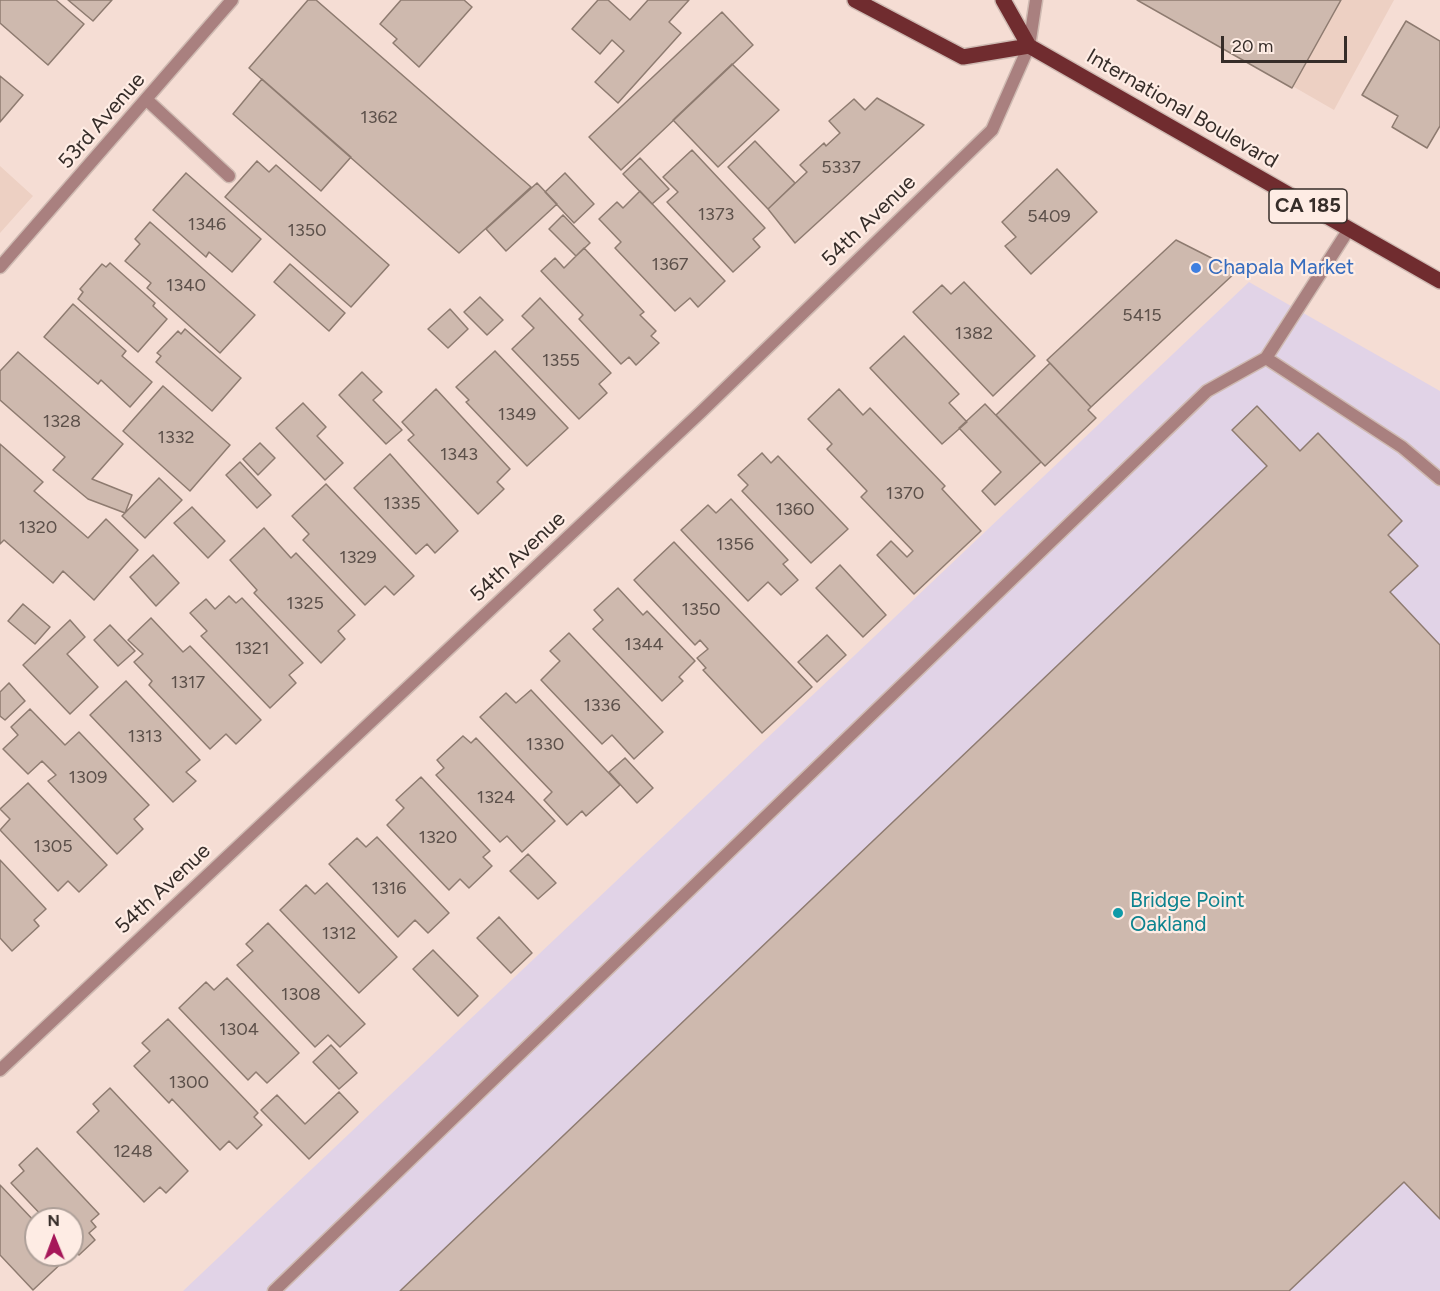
<!DOCTYPE html>
<html>
<head>
<meta charset="utf-8">
<style>
	body { margin:0 }
	#map { position:relative; width:1440px; height:1291px; overflow:hidden; background:#f5ddd4; font-family:Figtree,sans-serif }
	canvas { display:block }
	.north { position:absolute; left:24px; top:1207px; width:60px; height:60px; box-sizing:border-box; background:#feece4; border:2px solid #aea099; border-radius:50%; rotate:359deg; font-size:16px; font-weight:700; line-height:24px; text-align:center; color:#362d29 }
	.north::after { content:''; display:block; margin:auto; width:21px; height:27px; background:#a61759; clip-path:polygon(50% 0,100% 100%,50% 72%,0 100%) }
	.scale { position:absolute; left:1221px; top:36px; width:126px; height:27px; box-sizing:border-box; border:3px solid #362d29; border-top:0; padding-left:8px; font-size:18px; line-height:21px; white-space:nowrap; color:#362d29; -webkit-text-stroke:4px #feece4; paint-order:stroke }
</style>
</head>
<body>
<div id="map">
<canvas width="1440" height="1291"></canvas>
<div class="north">N</div>
<div class="scale">20 m</div>
</div>
<script>
const c = document.querySelector('canvas').getContext('2d');
c.lineJoin = 'round';
function paint(path, color) {
  c.fillStyle = color;
  c.fill(path, 'evenodd');
}
function toPath(rows) {
  const path = new Path2D();
  for (const r of rows) {
    path.moveTo(r[0], r[1]);
    for (let i = 2; i < r.length; i += 2) path.lineTo(r[i], r[i + 1]);
  }
  return path;
}
function stroke(path, color, width, dash) {
  c.strokeStyle = color;
  c.lineWidth = width;
  c.lineCap = dash ? 'butt' : 'round';
  c.setLineDash(dash || []);
  c.stroke(path);
}
function label(font, color, halo, rows, align = 'center') {
  c.font = font + ' Figtree,sans-serif';
  c.lineWidth = 4.5;
  c.setLineDash([]);
  c.textBaseline = 'middle';
  c.strokeStyle = halo;
  c.fillStyle = color;
  for (const [text, x, y, turn = 0] of rows) {
    c.save();
    c.translate(x, y);
    c.rotate((+turn || 0) * Math.PI / 180);
    c.textAlign = isNaN(turn) ? turn : align;
    if (halo) c.strokeText(text, 0, 0);
    c.fillText(text, 0, 0);
    c.restore();
  }
}
paint(toPath([
	[1143,0,1394,0,1334,110],
	[0,166,33,196,0,233]
]), '#edd0c3');
paint(toPath([
	[1249,282,1440,391,1440,1291,183,1291]
]), '#e1d3e7');
const building = toPath([
	[0,0,56,0,84,24,48,65,0,23,0,0],
	[68,0,112,0,93,21,68,0],
	[308,0,316,0,531,187,459,253,249,68,308,0],
	[401,0,464,0,472,7,419,67,393,43,397,39,380,24,401,0],
	[598,0,608,0,630,20,648,0,689,0,669,22,681,33,618,103,595,82,624,51,612,40,600,54,572,29,598,0],
	[1137,0,1341,0,1292,88,1137,0],
	[722,12,753,45,621,170,589,137,722,12],
	[1406,21,1440,41,1440,126,1427,148,1392,127,1398,116,1362,95,1406,21],
	[732,64,779,110,718,167,673,120,732,64],
	[0,76,23,95,0,122,0,76],
	[262,79,351,157,321,191,233,114,262,79],
	[877,98,924,125,795,243,768,209,807,172,800,165,824,143,826,146,840,133,829,121,854,99,865,110,877,98],
	[755,141,795,183,768,209,728,167,755,141],
	[692,150,765,228,753,239,760,247,733,272,667,202,678,192,663,177,692,150],
	[640,158,669,189,652,204,623,174,640,158],
	[257,161,269,172,276,165,389,265,351,307,225,197,257,161],
	[1057,169,1097,212,1031,274,1005,246,1016,237,1002,222,1057,169],
	[186,173,261,239,232,272,209,252,206,257,153,210,186,173],
	[565,173,594,204,574,223,545,192,565,173],
	[537,183,557,204,506,251,486,229,537,183],
	[640,191,725,281,698,307,690,298,675,311,615,248,621,242,599,219,617,202,623,208,640,191],
	[563,215,590,243,576,256,549,229,563,215],
	[150,222,255,315,220,353,147,288,151,283,125,261,140,244,135,239,150,222],
	[1176,240,1237,271,1091,407,1047,360,1176,240],
	[584,248,644,312,640,315,656,331,651,336,659,343,636,365,629,357,621,364,579,319,583,315,541,271,555,258,564,268,584,248],
	[110,263,155,303,153,306,167,319,138,352,78,299,83,292,80,289,102,264,106,267,110,263],
	[290,264,345,313,329,331,274,282,290,264],
	[964,282,1035,356,993,396,913,312,942,285,951,294,964,282],
	[480,297,503,320,487,335,464,312,480,297],
	[540,298,611,373,599,384,607,393,579,419,512,349,534,328,522,316,540,298],
	[73,304,126,351,122,356,152,382,130,407,101,380,98,384,44,337,73,304],
	[450,309,468,329,448,348,428,329,450,309],
	[185,329,241,378,212,411,156,362,161,356,157,353,178,331,181,334,185,329],
	[904,336,959,394,949,403,967,422,942,444,870,368,904,336],
	[495,351,568,428,527,466,466,402,469,400,456,387,495,351],
	[18,352,123,444,92,479,132,495,125,513,88,499,53,470,65,457,0,400,0,371,18,352],
	[1050,363,1091,407,1088,410,1096,418,1045,466,996,415,1050,363],
	[362,372,382,392,373,400,402,430,386,444,339,395,362,372],
	[163,386,230,445,190,491,123,431,163,386],
	[436,389,510,469,497,482,504,489,478,514,408,440,414,435,402,422,436,389],
	[839,389,863,415,870,408,945,486,942,489,981,531,914,594,877,555,891,541,907,557,913,551,861,497,867,491,827,449,832,444,808,419,839,389],
	[303,403,326,427,317,436,343,463,325,480,276,428,303,403],
	[985,404,1041,462,995,505,982,491,1001,472,959,428,985,404],
	[1257,406,1300,451,1318,433,1402,521,1388,535,1418,566,1390,592,1440,645,1440,1219,1404,1182,1289,1291,400,1291,1267,466,1232,430,1257,406],
	[260,443,275,458,258,475,243,459,260,443],
	[0,444,43,482,34,491,88,538,106,519,138,550,94,600,63,571,53,583,4,540,0,544,0,444],
	[762,453,771,463,778,456,848,529,811,563,742,491,748,485,738,475,762,453],
	[390,454,458,531,435,553,427,544,416,554,354,488,390,454],
	[240,462,271,495,257,508,226,475,240,462],
	[159,478,182,500,145,538,122,516,159,478],
	[326,484,414,576,394,595,385,586,365,605,303,540,309,534,292,516,326,484],
	[731,499,788,560,783,564,798,580,781,595,768,582,748,601,681,530,708,505,716,513,731,499],
	[192,507,225,541,208,558,174,523,192,507],
	[264,528,291,558,296,553,355,615,338,631,345,639,321,663,254,593,257,590,230,560,264,528],
	[674,542,812,687,762,733,703,670,706,668,697,658,708,649,700,640,695,645,634,580,674,542],
	[153,555,179,583,156,606,130,577,153,555],
	[840,565,886,615,863,637,816,588,840,565],
	[618,588,643,615,647,611,695,661,679,677,683,681,662,701,593,629,603,620,594,610,618,588],
	[229,596,236,603,242,598,303,663,289,675,296,683,270,708,201,636,207,631,190,613,206,599,215,609,229,596],
	[23,604,50,627,35,644,8,621,23,604],
	[151,618,183,652,190,646,261,720,236,744,226,734,210,749,149,685,152,681,134,662,143,654,128,640,151,618],
	[70,620,85,637,67,654,98,687,70,714,23,665,70,620],
	[110,625,135,651,118,666,94,640,110,625],
	[569,633,663,732,634,759,612,735,602,744,541,680,560,661,550,651,569,633],
	[827,635,846,655,817,682,798,662,827,635],
	[126,681,200,760,186,772,196,781,173,802,90,715,126,681],
	[9,683,25,701,5,720,0,716,0,692,9,683],
	[531,690,620,785,586,816,582,811,567,825,544,800,552,792,480,717,506,693,516,703,531,690],
	[30,709,65,745,79,732,149,805,134,819,143,829,117,854,48,781,56,775,42,761,28,774,3,749,18,735,11,727,30,709],
	[463,736,471,743,476,738,555,821,522,852,507,836,500,842,436,775,444,768,437,760,463,736],
	[625,758,653,788,637,803,609,772,625,758],
	[421,777,490,851,483,857,492,866,469,888,460,879,449,890,387,825,404,808,396,800,421,777],
	[28,783,107,865,79,892,68,881,58,891,0,830,10,819,0,809,28,783],
	[377,837,449,913,428,933,415,920,398,937,329,864,357,838,366,847,377,837],
	[528,854,556,883,538,899,510,871,528,854],
	[0,860,46,909,34,920,39,926,12,951,0,938,0,860],
	[327,883,397,957,359,993,280,910,306,885,315,894,327,883],
	[499,917,532,953,511,973,477,938,499,917],
	[268,923,365,1024,340,1047,328,1035,315,1047,237,965,253,951,246,944,268,923],
	[433,950,478,996,458,1016,413,969,433,950],
	[227,978,299,1053,267,1083,256,1072,248,1080,179,1008,206,982,214,990,227,978],
	[168,1019,258,1113,254,1117,262,1125,237,1149,229,1141,220,1150,172,1099,169,1103,134,1066,150,1051,142,1043,168,1019],
	[331,1045,357,1073,339,1089,313,1062,331,1045],
	[110,1088,188,1171,166,1193,160,1187,144,1202,77,1132,99,1111,93,1104,110,1088],
	[339,1092,358,1112,309,1159,261,1110,277,1095,305,1124,339,1092],
	[37,1148,99,1214,91,1221,96,1227,89,1233,95,1240,79,1255,72,1247,72,1219,45,1219,11,1183,24,1171,19,1165,37,1148],
	[0,1185,36,1223,36,1255,68,1257,33,1290,0,1255,0,1185]
]);
paint(building, '#ceb9ae');
stroke(building, '#8e7b70', 1.5);
const service = toPath([
	[1029,46,1036,0],
	[147,100,229,176],
	[1266,358,1349,229],
	[274,1291,1207,391,1266,358,1402,447,1440,479]
]);
const minor = toPath([
	[0,267,232,0],
	[0,1070,701,412,992,130,1029,46]
]);
const primary = toPath([
	[855,0,963,57,1029,46],
	[1003,0,1029,46,1440,281]
]);
stroke(service, '#cfbab2', 15);
stroke(minor, '#cfbab2', 15);
stroke(primary, '#cfbab2', 18);
stroke(service, '#a9807f', 12);
stroke(minor, '#a9807f', 12);
stroke(primary, '#702c2f', 15);
for (const [x, y, r, color] of [
	[1196,268,6,"#3f7fe0"],
	[1118,913,6,"#0f9aa8"]
]) {
  const dot = new Path2D();
  dot.arc(x, y, r, 0, 2 * Math.PI);
  c.fillStyle = color;
  c.fill(dot);
  stroke(dot, '#feece4', 2);
}
label('18px', '#5c504a', null, [
	["1362",379,118],
	["5337",841,168],
	["1373",716,215],
	["5409",1049,217],
	["1346",207,225],
	["1350",307,231],
	["1367",670,265],
	["1340",186,286],
	["5415",1142,316],
	["1382",974,334],
	["1355",561,361],
	["1349",517,415],
	["1328",62,422],
	["1332",176,438],
	["1343",459,455],
	["1370",905,494],
	["1335",402,504],
	["1360",795,510],
	["1320",38,528],
	["1356",735,545],
	["1329",358,558],
	["1325",305,604],
	["1350",701,610],
	["1344",644,645],
	["1321",252,649],
	["1317",188,683],
	["1336",602,706],
	["1313",145,737],
	["1330",545,745],
	["1309",88,778],
	["1324",496,798],
	["1320",438,838],
	["1305",53,847],
	["1316",389,889],
	["1312",339,934],
	["1308",301,995],
	["1304",239,1030],
	["1300",189,1083],
	["1248",133,1152]
]);
for (const [x, y, w] of [
	[1308,206,78]
]) {
  const box = new Path2D();
  box.roundRect(x - w / 2, y - 17, w, 34, 4.5);
  c.fillStyle = '#feece4';
  c.fill(box);
  stroke(box, '#362d29', 1.5);
}
label('bold 20px', '#362d29', null, [
	["CA 185",1308,206]
]);
label('21px', '#362d29', '#feece4', [
	["International Boulevard",1182,109,30],
	["53rd Avenue",102,121,-49],
	["54th Avenue",869,221,-44],
	["54th Avenue",518,557,-43],
	["54th Avenue",163,889,-43]
]);
label('21px', '#366cbe', '#feece4', [
	["Chapala Market",1208,268]
], 'left');
label('21px', '#0d838f', '#feece4', [
	["Bridge Point",1130,901],
	["Oakland",1130,925]
], 'left');
</script>
</body>
</html>
